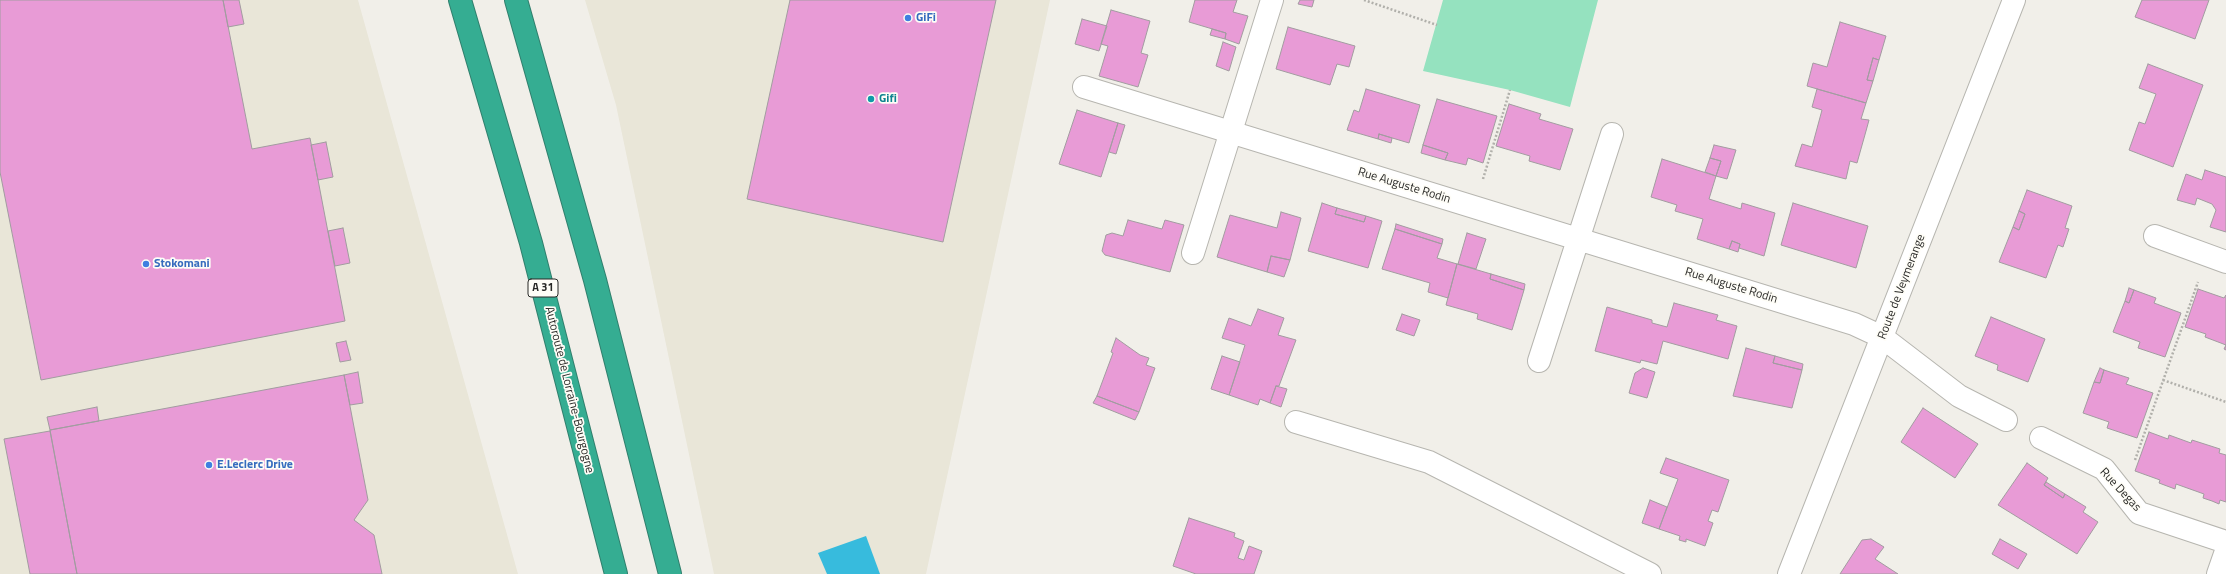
<!DOCTYPE html>
<html>
<head>
<meta charset="utf-8">
<style>
	body { margin:0 }
	canvas { display:block; background:#f1efe9 }
</style>
</head>
<body>
<canvas width="2226" height="574"></canvas>
<script>
const c = document.querySelector('canvas').getContext('2d');
c.lineJoin = 'round';
function paint(path, color) {
  c.fillStyle = color;
  c.fill(path, 'evenodd');
}
function toPath(rows) {
  const path = new Path2D();
  for (const r of rows) {
    path.moveTo(r[0], r[1]);
    for (let i = 2; i < r.length; i += 2) path.lineTo(r[i], r[i + 1]);
  }
  return path;
}
function stroke(path, color, width, dash) {
  c.strokeStyle = color;
  c.lineWidth = width;
  c.lineCap = dash ? 'butt' : 'round';
  c.setLineDash(dash || []);
  c.stroke(path);
}
function label(font, color, halo, rows, align = 'center') {
  c.font = font + ' "Titillium Web",sans-serif';
  c.lineWidth = 3.5;
  c.setLineDash([]);
  c.textBaseline = 'middle';
  c.strokeStyle = halo;
  c.fillStyle = color;
  for (const [text, x, y, turn = 0] of rows) {
    c.save();
    c.translate(x, y);
    c.rotate((+turn || 0) * Math.PI / 180);
    c.textAlign = isNaN(turn) ? turn : align;
    if (halo) c.strokeText(text, 0, 0);
    c.fillText(text, 0, 0);
    c.restore();
  }
}
paint(toPath([
	[0,0,358,0,518,574,0,574],
	[585,0,1050,0,926,574,714,574,616,105]
]), '#e9e6d8');
paint(toPath([
	[1443,0,1598,0,1570,107,1510,90,1423,71]
]), '#95e2bf');
paint(toPath([
	[866,536,880,574,827,574,818,553]
]), '#37bbdd');
const building = toPath([
	[0,0,223,0,252,149,310,138,345,321,41,380,0,172,0,0],
	[223,0,239,0,244,24,228,27,223,0],
	[790,0,996,0,943,242,747,199,790,0],
	[1195,0,1237,0,1233,12,1248,16,1239,44,1225,39,1226,33,1189,22,1195,0],
	[1300,0,1314,0,1312,7,1298,4,1300,0],
	[2142,0,2209,0,2195,39,2135,17,2142,0],
	[1111,10,1150,21,1141,53,1148,55,1138,87,1099,76,1108,46,1101,44,1111,10],
	[1082,19,1107,26,1099,51,1075,44,1082,19],
	[1840,22,1886,36,1879,60,1873,58,1867,80,1873,81,1866,103,1807,86,1813,63,1827,67,1840,22],
	[1288,27,1355,46,1349,67,1337,64,1330,85,1276,69,1288,27],
	[1212,29,1226,33,1225,39,1210,35,1212,29],
	[1223,42,1236,47,1229,71,1216,66,1223,42],
	[1873,58,1879,60,1873,81,1867,80,1873,58],
	[2148,64,2203,85,2173,167,2129,150,2139,122,2145,124,2156,94,2139,88,2148,64],
	[1366,89,1420,105,1409,143,1379,134,1378,139,1347,130,1354,110,1359,112,1366,89],
	[1817,89,1866,103,1861,119,1869,120,1866,131,1857,163,1850,161,1846,179,1795,166,1802,144,1812,147,1822,110,1812,107,1817,89],
	[1437,99,1497,116,1483,163,1468,158,1466,165,1445,160,1448,153,1423,145,1437,99],
	[1509,104,1541,114,1539,119,1573,129,1560,170,1529,161,1530,156,1496,146,1509,104],
	[1077,110,1118,123,1101,177,1059,164,1077,110],
	[1118,123,1125,125,1116,154,1109,152,1118,123],
	[1379,134,1392,138,1391,143,1378,139,1379,134],
	[326,142,333,177,318,180,311,145,326,142],
	[1423,145,1448,153,1445,160,1421,153,1423,145],
	[1714,145,1736,150,1727,179,1716,176,1721,161,1710,158,1714,145],
	[1710,158,1721,161,1716,176,1705,172,1710,158],
	[1662,159,1716,176,1709,199,1741,209,1742,203,1775,213,1764,256,1739,248,1740,244,1732,241,1729,249,1697,239,1703,219,1675,211,1677,205,1651,197,1662,159],
	[2205,170,2226,177,2226,232,2210,227,2216,210,2212,204,2197,198,2195,205,2177,200,2186,174,2202,180,2205,170],
	[2027,190,2072,206,2065,228,2069,229,2063,247,2058,245,2046,278,1999,262,2013,227,2019,230,2025,214,2019,211,2027,190],
	[1322,203,1337,208,1335,214,1364,222,1366,216,1382,221,1368,268,1308,251,1322,203],
	[1793,203,1868,226,1856,268,1781,245,1793,203],
	[1337,208,1366,216,1364,222,1335,214,1337,208],
	[2019,211,2025,214,2019,230,2013,227,2019,211],
	[1281,212,1301,218,1290,260,1271,256,1267,272,1217,257,1230,215,1277,228,1281,212],
	[1128,220,1162,229,1165,220,1184,225,1170,272,1105,255,1102,251,1106,235,1112,233,1123,236,1128,220],
	[1396,224,1443,239,1442,244,1395,229,1396,224],
	[343,228,350,263,335,266,328,231,343,228],
	[1395,229,1442,244,1437,258,1457,264,1448,298,1428,292,1430,283,1382,269,1395,229],
	[1467,233,1486,239,1476,269,1458,264,1467,233],
	[1732,241,1740,244,1738,252,1729,249,1732,241],
	[1271,256,1290,260,1284,277,1267,272,1271,256],
	[1457,264,1491,274,1490,279,1524,290,1512,330,1477,319,1478,314,1446,305,1457,264],
	[1491,274,1525,284,1524,290,1490,279,1491,274],
	[2129,288,2134,290,2129,303,2125,301,2129,288],
	[2198,289,2224,298,2226,295,2226,350,2224,349,2226,345,2205,337,2206,334,2185,327,2198,289],
	[2134,290,2156,298,2154,303,2181,313,2165,357,2138,348,2140,342,2113,332,2125,301,2129,303,2134,290],
	[1674,303,1718,315,1716,320,1737,326,1728,359,1663,341,1657,364,1641,360,1640,363,1595,351,1607,307,1652,320,1652,323,1667,327,1674,303],
	[1258,309,1284,318,1278,335,1296,340,1279,386,1276,386,1270,403,1260,399,1258,405,1229,395,1245,345,1222,338,1229,318,1251,326,1258,309],
	[1402,314,1420,320,1414,336,1396,330,1402,314],
	[1991,317,2045,339,2028,382,1997,370,1998,365,1975,356,1991,317],
	[1116,338,1140,355,1149,358,1146,365,1155,368,1139,412,1097,396,1113,353,1111,352,1116,338],
	[346,341,351,360,340,362,336,343,346,341],
	[1746,348,1775,356,1773,363,1802,370,1792,408,1733,396,1746,348],
	[1222,356,1240,362,1229,395,1211,389,1222,356],
	[1775,356,1803,364,1802,370,1773,363,1775,356],
	[1643,368,1655,372,1647,398,1629,393,1635,373,1643,368],
	[2100,368,2104,370,2100,383,2094,382,2100,368],
	[2104,370,2129,378,2126,384,2153,393,2137,438,2107,428,2109,422,2083,413,2094,382,2100,383,2104,370],
	[358,372,363,403,350,405,344,375,358,372],
	[344,375,368,500,354,520,374,535,382,574,77,574,50,430,344,375],
	[1276,386,1287,389,1281,407,1270,403,1276,386],
	[1097,396,1139,412,1135,420,1093,403,1097,396],
	[97,407,99,421,50,430,47,417,97,407],
	[1923,408,1978,444,1955,478,1901,442,1923,408],
	[50,431,77,574,30,574,4,439,50,431],
	[2149,432,2168,439,2169,435,2191,443,2192,440,2220,449,2219,453,2226,455,2226,502,2220,500,2219,504,2212,501,2203,498,2204,494,2176,484,2175,489,2159,483,2160,480,2135,471,2149,432],
	[1666,458,1729,480,1718,512,1712,510,1708,521,1713,523,1705,546,1686,539,1686,542,1679,540,1680,536,1659,529,1678,479,1660,473,1666,458],
	[2027,463,2048,478,2044,485,2063,498,2065,494,2086,507,2083,512,2098,522,2077,554,1998,505,2027,463],
	[2046,482,2065,494,2063,498,2044,485,2046,482],
	[1650,500,1667,507,1659,529,1642,523,1650,500],
	[1189,518,1235,533,1234,537,1244,541,1238,558,1244,560,1249,546,1262,551,1254,574,1196,574,1173,566,1189,518],
	[1871,539,1884,547,1875,559,1898,574,1840,574,1862,540,1871,539],
	[2000,539,2027,554,2018,569,1992,554,2000,539]
]);
paint(building, '#e89bd6');
stroke(building, '#a29ca0', 1);
const minor = toPath([
	[1084,87,1854,324,1882,337,1959,396,2006,420],
	[2155,236,2226,262],
	[1193,253,1272,0],
	[1539,361,1612,134],
	[1296,422,1429,462,1650,574],
	[2041,438,2104,469,2139,513,2226,542],
	[1789,574,2014,0],
	[2218,574,2226,551]
]);
const highway = toPath([
	[460,0,531,243,616,574],
	[516,0,595,280,670,574]
]);
stroke(minor, '#b7b6b0', 24);
stroke(highway, '#317f6d', 24);
stroke(toPath([
	[1364,0,1437,25],
	[1483,179,1510,90],
	[2163,380,2226,402],
	[2135,460,2198,282]
]), '#b1b0ab', 2.5, [2, 2]);
stroke(minor, '#fff', 22);
stroke(highway, '#35ad92', 22);
for (const [x, y, r, color] of [
	[908,18,4,"#3f7fe0"],
	[871,99,4,"#0f9aa8"],
	[146,264,4,"#3f7fe0"],
	[209,465,4,"#3f7fe0"]
]) {
  const dot = new Path2D();
  dot.arc(x, y, r, 0, 2 * Math.PI);
  c.fillStyle = color;
  c.fill(dot);
  stroke(dot, '#fefdf7', 1.5);
}
for (const [x, y, w] of [
	[543,288,30]
]) {
  const box = new Path2D();
  box.roundRect(x - w / 2, y - 9, w, 18, 3);
  c.fillStyle = '#fefdf7';
  c.fill(box);
  stroke(box, '#292927', 1);
}
label('bold 11px', '#292927', null, [
	["A 31",543,288]
]);
label('bold 12px', '#366cbe', '#fefdf7', [
	["GiFi",916,18],
	["Stokomani",154,264],
	["E.Leclerc Drive",217,465]
], 'left');
label('bold 12px', '#0d838f', '#fefdf7', [
	["Gifi",879,99]
], 'left');
label('12px', '#292927', '#fefdf7', [
	["Rue Auguste Rodin",1404,186,17],
	["Rue Auguste Rodin",1731,286,17],
	["Route de Veymerange",1902,287,-69],
	["Autoroute de Lorraine-Bourgogne",569,390,76],
	["Rue Degas",2120,490,47]
]);
</script>
</body>
</html>
